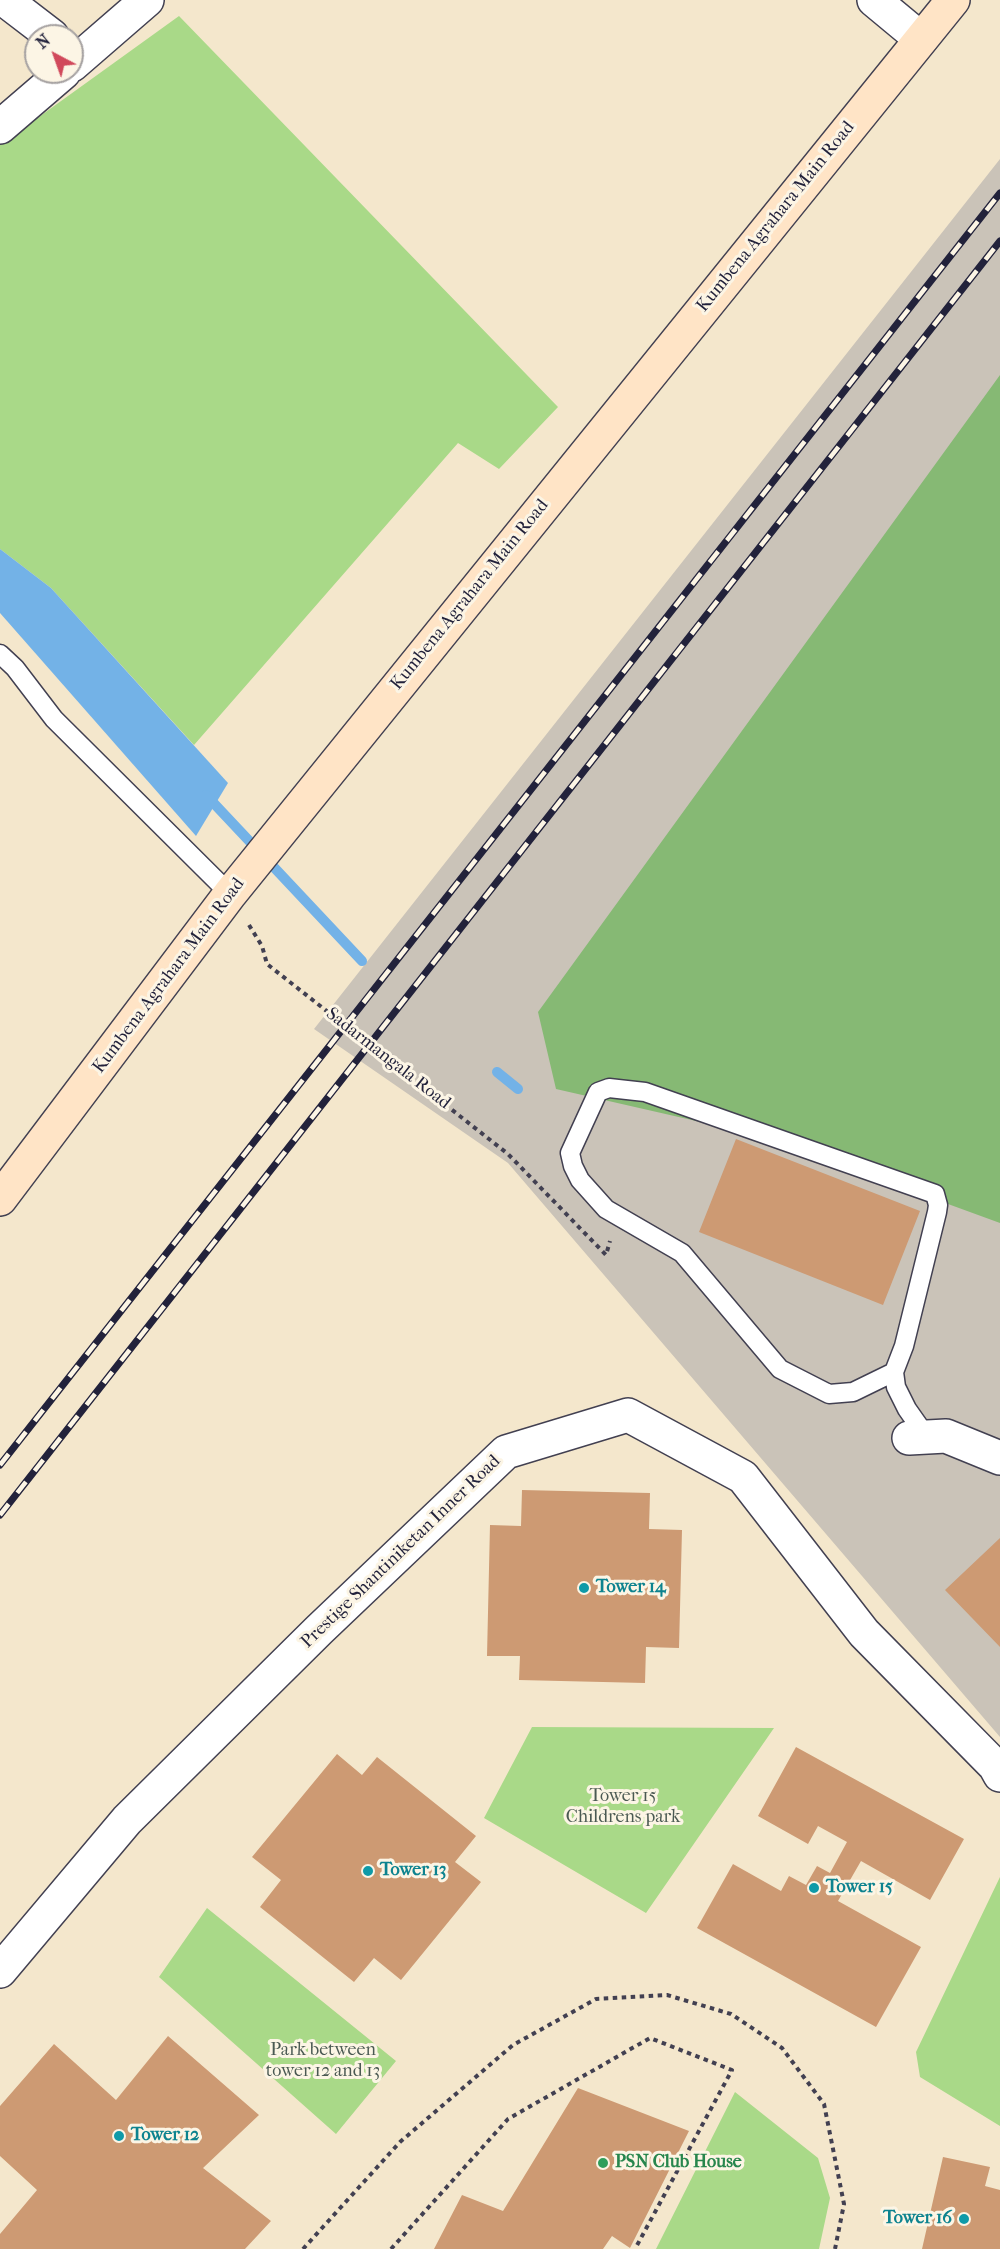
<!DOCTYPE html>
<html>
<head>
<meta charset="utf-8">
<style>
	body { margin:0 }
	#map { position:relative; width:1000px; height:2249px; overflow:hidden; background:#f4e7cc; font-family:"IM FELL French Canon",serif }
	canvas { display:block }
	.north { position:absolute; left:24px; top:24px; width:60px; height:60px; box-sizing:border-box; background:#fcf5e5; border:2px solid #a5a1a1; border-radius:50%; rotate:319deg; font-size:16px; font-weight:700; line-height:24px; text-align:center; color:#22223b }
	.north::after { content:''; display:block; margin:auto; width:21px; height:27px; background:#d1495b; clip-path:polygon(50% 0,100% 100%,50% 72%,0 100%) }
</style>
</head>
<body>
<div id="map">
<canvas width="1000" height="2249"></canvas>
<div class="north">N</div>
</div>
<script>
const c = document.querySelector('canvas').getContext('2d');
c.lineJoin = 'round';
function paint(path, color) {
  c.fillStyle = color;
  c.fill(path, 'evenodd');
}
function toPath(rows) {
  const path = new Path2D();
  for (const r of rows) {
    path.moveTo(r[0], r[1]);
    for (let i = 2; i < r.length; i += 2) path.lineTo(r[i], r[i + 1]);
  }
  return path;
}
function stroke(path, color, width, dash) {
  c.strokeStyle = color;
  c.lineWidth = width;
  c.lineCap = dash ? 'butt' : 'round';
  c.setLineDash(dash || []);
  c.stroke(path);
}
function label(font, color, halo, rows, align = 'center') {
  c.font = font + ' "IM FELL French Canon",serif';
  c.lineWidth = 6;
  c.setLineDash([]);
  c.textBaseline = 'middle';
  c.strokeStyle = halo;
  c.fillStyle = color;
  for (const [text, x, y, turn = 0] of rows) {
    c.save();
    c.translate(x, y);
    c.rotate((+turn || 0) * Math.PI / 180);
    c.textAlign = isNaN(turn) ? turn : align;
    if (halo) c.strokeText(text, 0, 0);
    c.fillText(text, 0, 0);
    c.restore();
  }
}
paint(toPath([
	[1000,159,1000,1737,508,1163,314,1029]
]), '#cac3b8');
paint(toPath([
	[179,16,558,407,499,469,458,443,194,745,51,588,0,549,0,145],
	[532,1727,774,1728,646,1913,484,1818],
	[1000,1877,1000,2126,920,2077,916,2052],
	[207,1908,396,2061,336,2134,159,1977],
	[735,2092,818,2158,830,2198,819,2249,656,2249]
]), '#a9d988');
paint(toPath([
	[1000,375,1000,1223,762,1136,556,1089,538,1012]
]), '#86b974');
paint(toPath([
	[0,549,51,588,228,783,196,836,0,613]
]), '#73b2e7');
stroke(toPath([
	[206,795,362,961],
	[497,1072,518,1089]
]), '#73b2e7', 10);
paint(toPath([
	[736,1139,920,1211,883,1305,699,1232],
	[522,1490,650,1493,649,1529,682,1530,679,1648,646,1647,645,1683,519,1680,520,1656,487,1656,490,1525,521,1526],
	[1000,1538,1000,1647,945,1590],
	[796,1747,964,1839,930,1900,861,1861,838,1901,921,1947,876,2027,697,1928,733,1864,781,1891,789,1876,806,1885,817,1866,830,1873,847,1842,818,1826,808,1844,758,1816],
	[337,1754,362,1775,377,1757,476,1836,455,1862,481,1882,401,1980,374,1958,354,1982,260,1907,281,1880,252,1857],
	[168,2036,259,2115,203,2168,271,2221,245,2249,0,2249,0,2234,37,2190,0,2156,0,2106,54,2044,116,2100],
	[578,2088,689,2131,630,2248,612,2236,603,2249,434,2249,462,2195,503,2211],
	[943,2157,990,2167,985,2186,1000,2190,1000,2249,922,2249]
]), '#cd9a73');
const lane = toPath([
	[0,654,15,668,54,719,230,894],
	[894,1372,853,1392,829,1394,780,1369,682,1253,606,1209,580,1180,573,1166,570,1153,598,1092,609,1088,645,1092,935,1194,938,1205,937,1212,904,1346,894,1372,896,1387,907,1409,926,1436]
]);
const street = toPath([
	[5,0,52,36],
	[874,0,921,39],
	[72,65,147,0],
	[0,127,64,72],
	[909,1438,946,1436,1000,1458],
	[0,1971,127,1820,319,1630,506,1452,628,1415,743,1477,864,1633,995,1766,1000,1775]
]);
const secondary = toPath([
	[0,1199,230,894,953,0]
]);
stroke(lane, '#424051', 21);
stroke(street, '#424051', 36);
stroke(secondary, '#424051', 36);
stroke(toPath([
	[249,925,262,946,267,964,508,1154,606,1255,610,1241],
	[303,2249,400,2142,513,2045,596,1999,667,1995,731,2014,782,2048,824,2104,844,2204,835,2249],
	[391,2249,508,2119,650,2038,732,2070,635,2249]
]), '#424051', 4, [4.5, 4.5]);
stroke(lane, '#fff', 18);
stroke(street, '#fff', 33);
stroke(secondary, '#ffe4c6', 33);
const rail = toPath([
	[0,1465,1000,193],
	[0,1515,1000,241]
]);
stroke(rail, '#22223b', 7);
stroke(rail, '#fcf5e5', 4.5, [14]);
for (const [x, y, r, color] of [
	[584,1588,6,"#0f9aa8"],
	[368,1871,6,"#0f9aa8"],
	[814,1888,6,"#0f9aa8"],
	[119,2136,6,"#0f9aa8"],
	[603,2163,6,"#2e9e5b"],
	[964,2219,6,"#0f9aa8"]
]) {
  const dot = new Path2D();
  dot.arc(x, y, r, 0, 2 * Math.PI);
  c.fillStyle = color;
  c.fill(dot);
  stroke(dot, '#fcf5e5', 2);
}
label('18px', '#22223b', '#fcf5e5', [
	["Kumbena Agrahara Main Road",776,217,-51],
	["Kumbena Agrahara Main Road",470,595,-51],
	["Kumbena Agrahara Main Road",169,976,-53],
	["Sadarmangala Road",388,1059,38],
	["Prestige Shantiniketan Inner Road",401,1552,-44]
]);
label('bold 18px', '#0d838f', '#fcf5e5', [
	["Tower 14",596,1588],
	["Tower 13",380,1871],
	["Tower 15",826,1888],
	["Tower 12",131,2136],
	["Tower 16",952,2219,"right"]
], 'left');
label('18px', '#4a5952', '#fcf5e5', [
	["Tower 15",623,1797],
	["Childrens park",623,1818],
	["Park between",323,2051],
	["tower 12 and 13",323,2072]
]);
label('bold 18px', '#27864d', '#fcf5e5', [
	["PSN Club House",615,2163]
], 'left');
</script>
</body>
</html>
